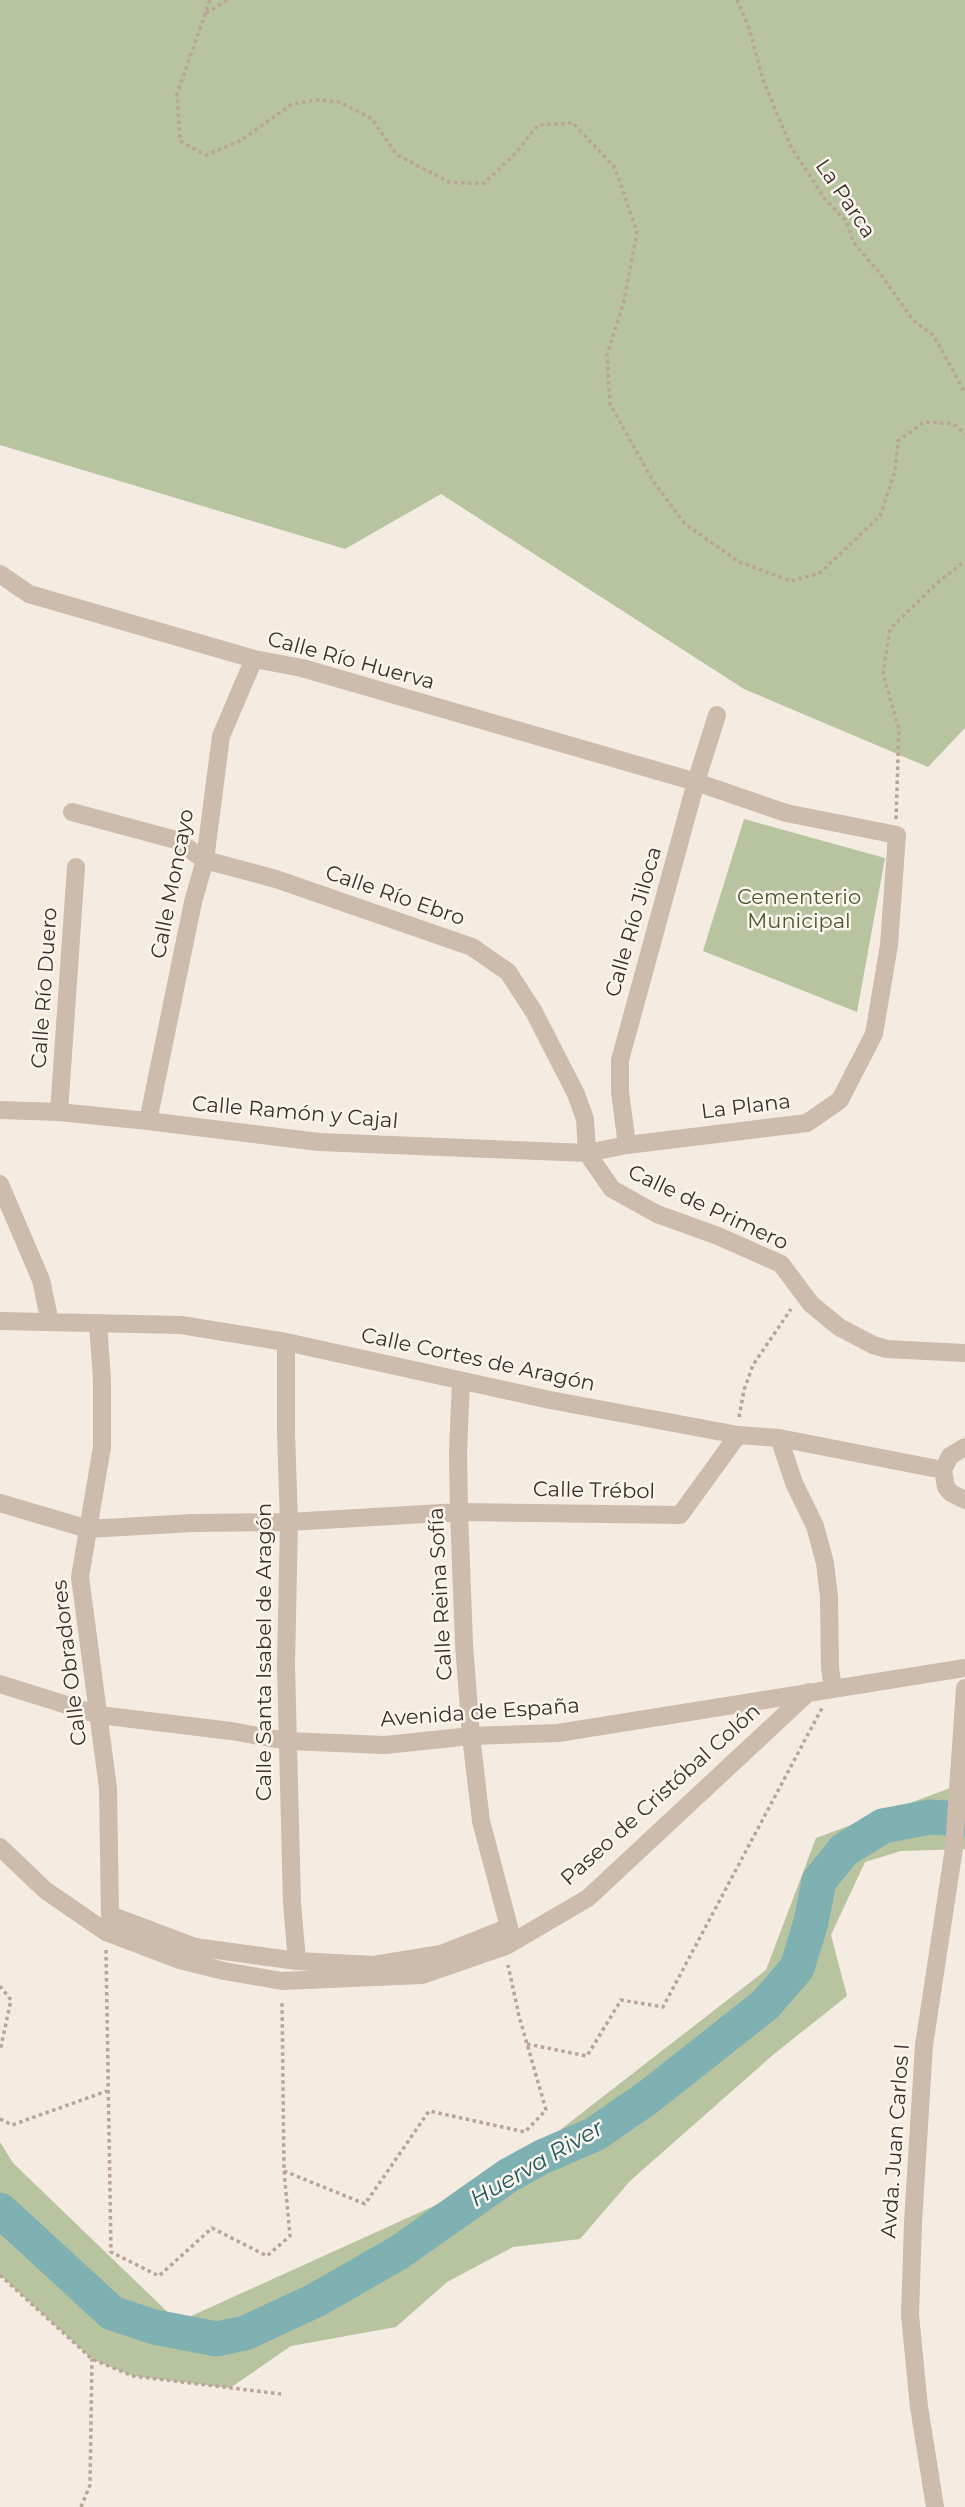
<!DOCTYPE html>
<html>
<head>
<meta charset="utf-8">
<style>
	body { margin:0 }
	canvas { display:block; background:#f4ebe1 }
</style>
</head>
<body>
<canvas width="965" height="2507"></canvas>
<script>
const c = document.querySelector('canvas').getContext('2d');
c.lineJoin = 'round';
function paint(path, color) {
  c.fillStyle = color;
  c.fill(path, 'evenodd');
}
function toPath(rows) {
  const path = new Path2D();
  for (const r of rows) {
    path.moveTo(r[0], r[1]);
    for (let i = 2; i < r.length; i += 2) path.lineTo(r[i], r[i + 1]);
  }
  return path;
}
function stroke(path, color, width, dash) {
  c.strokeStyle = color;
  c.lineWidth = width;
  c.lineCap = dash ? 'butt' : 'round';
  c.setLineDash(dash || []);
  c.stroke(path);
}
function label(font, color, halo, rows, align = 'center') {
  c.font = font + ' Montserrat,sans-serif';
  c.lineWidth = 5;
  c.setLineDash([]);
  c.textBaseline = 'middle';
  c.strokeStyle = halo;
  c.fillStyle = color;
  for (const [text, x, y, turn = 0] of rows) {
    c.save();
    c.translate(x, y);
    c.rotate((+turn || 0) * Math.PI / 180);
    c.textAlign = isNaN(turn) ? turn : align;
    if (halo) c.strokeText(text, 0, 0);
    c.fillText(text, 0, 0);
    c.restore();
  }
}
paint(toPath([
	[0,0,965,0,965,728,928,767,744,689,441,494,345,549,0,445],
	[744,819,885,858,857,1012,703,951],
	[965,1778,965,1849,901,1851,865,1862,831,1935,847,1996,774,2054,630,2181,580,2239,513,2247,447,2282,396,2327,291,2346,230,2388,133,2376,92,2359,0,2275,0,2142,13,2163,178,2322,502,2175,766,1970,816,1838,953,1787]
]), '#b8c4a0');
stroke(toPath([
	[0,2210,112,2313,154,2327,217,2339,245,2333,316,2300,398,2253,509,2175,542,2157,595,2134,647,2098,765,2005,797,1968,811,1922,819,1881,844,1850,883,1826,930,1817,965,1819]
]), '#7fb0b2', 35);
stroke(toPath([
	[210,0,177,94,180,141,206,155,240,141,292,104,316,100,340,102,372,119,397,155,449,182,483,184,514,155,538,125,573,123,615,168,637,232,624,301,607,355,610,404,653,481,684,523,739,562,791,581,820,573,880,516,895,471,898,441,924,422,954,424,965,434],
	[737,0,749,28,763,80,791,147,825,199,847,222,853,242,882,276,913,320,934,336,965,393],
	[206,13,228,0],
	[896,819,899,729,883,674,890,629,938,582,965,561],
	[739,1417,744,1390,753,1365,791,1309],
	[106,1950,111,2252,159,2276,212,2228,267,2256,290,2236,284,2171,282,2000],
	[0,1986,11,2000,0,2051],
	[527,2044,587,2056,621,2000,663,2007,822,1708],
	[0,2119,12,2125,107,2091],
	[284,2171,365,2204,429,2111,525,2132,546,2110,519,2016,508,1965],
	[0,2275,92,2359,133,2376,281,2394],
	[81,2507,90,2485,92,2359]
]), '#b9a596', 3.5, [3.5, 3.5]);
stroke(toPath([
	[0,574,29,594,254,659,302,668,696,782,786,813,897,835,889,945,874,1034,840,1100,807,1123,627,1145,587,1153,319,1142,148,1121,59,1112,0,1110],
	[72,812,176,840,205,860,276,879,472,947,508,972,534,1012,576,1094,585,1119,587,1153],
	[59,1112,76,867],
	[148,1121,193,902,205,860,221,736,254,659],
	[627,1145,620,1092,620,1060,696,782,717,715],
	[587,1153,612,1189,657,1214,718,1236,781,1264,811,1304,839,1327,873,1345,887,1349,965,1353],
	[0,1184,41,1280,50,1322],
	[0,1321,181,1325,286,1342,550,1400,738,1435,779,1438,943,1470],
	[98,1323,102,1380,102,1447,80,1577,108,1788,110,1915,195,1947,297,1961,374,1965,441,1954,509,1927,481,1821,471,1736,464,1644,459,1512,458,1452,461,1381],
	[286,1342,286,1433,289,1522,286,1665,292,1903,297,1961],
	[779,1438,794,1483,815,1526,825,1563,829,1597,830,1668,833,1688],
	[965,1447,950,1456,943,1470,946,1487,951,1493,965,1500],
	[0,1503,88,1529,192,1523,289,1522,459,1512,680,1515,738,1435],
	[0,1684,99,1715,231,1731,287,1741,385,1745,471,1736,558,1733,965,1668],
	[0,1847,45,1890,106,1932,180,1960,224,1971,282,1981,422,1975,506,1946,588,1898,809,1692],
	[935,2507,919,2407,910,2315,913,2223,924,2045,954,1848,965,1688]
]), '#cdbbac', 18);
label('21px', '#3b302b', '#fbf5ee', [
	["La Parca",845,199,56],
	["Calle Río Huerva",351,661,15],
	["Calle Moncayo",173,884,-79],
	["Calle Río Ebro",395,896,19],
	["Calle Río Jiloca",634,922,-74],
	["Calle Río Duero",45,988,-86],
	["La Plana",746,1107,-7],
	["Calle Ramón y Cajal",295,1113,5],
	["Calle de Primero",708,1208,25],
	["Calle Cortes de Aragón",478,1360,12],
	["Calle Trébol",594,1491,1],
	["Calle Reina Sofía",441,1594,-93],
	["Calle Santa Isabel de Aragón",265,1652,-90],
	["Calle Obradores",70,1663,-97],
	["Avenida de España",480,1713,-4],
	["Paseo de Cristóbal Colón",661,1795,-42],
	["Avda. Juan Carlos I",896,2141,-86]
]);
label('21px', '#4a5a2e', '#fbf5ee', [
	["Cementerio",799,898],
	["Municipal",799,922]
]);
label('italic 23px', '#1f5a5e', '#fbf5ee', [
	["Huerva River",537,2164,-30]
]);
</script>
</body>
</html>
